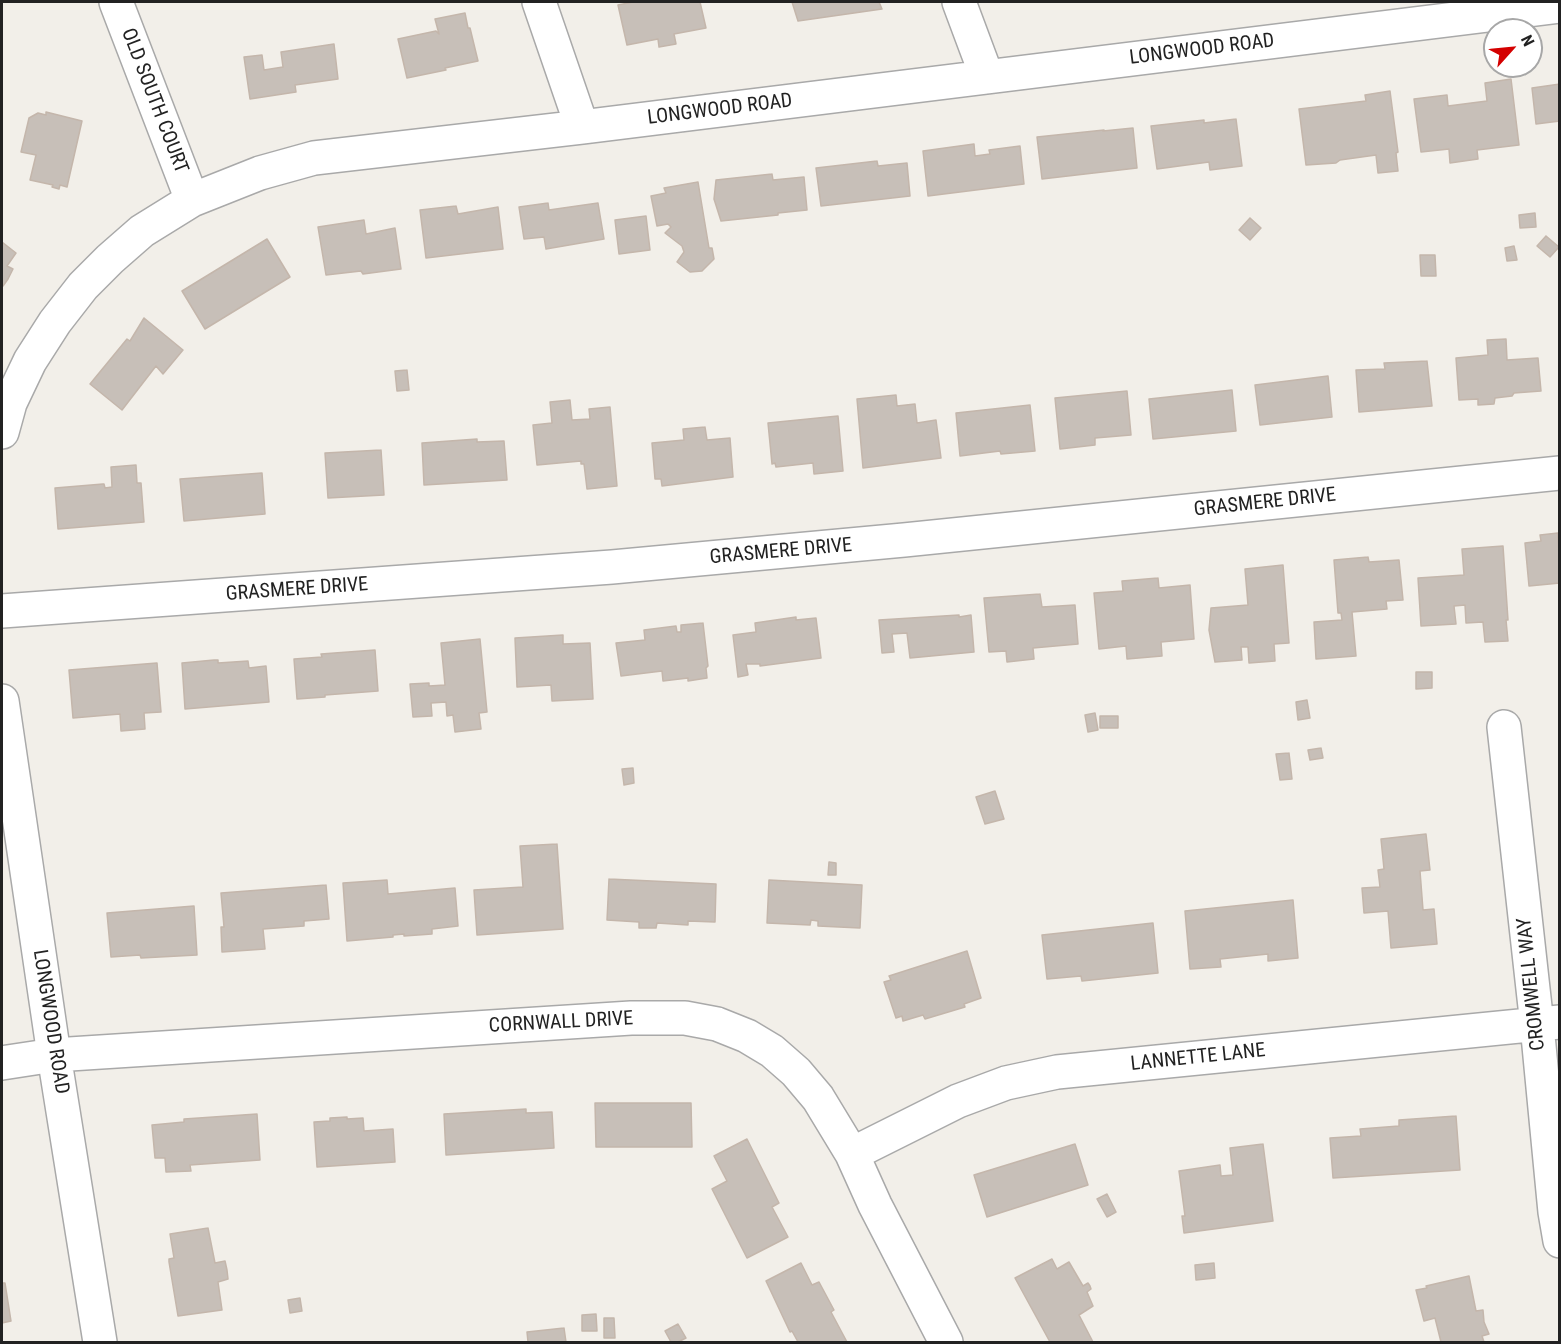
<!DOCTYPE html>
<html>
<head>
<meta charset="utf-8">
<style>
	body { margin:0 }
	#map { position:relative; width:1561px; height:1344px; overflow:hidden; background:#f2efe9; font-family:"Roboto Condensed",sans-serif }
	canvas { display:block }
	.frame { position:absolute; inset:0; border:3px solid #222; pointer-events:none }
	.north { position:absolute; left:1483px; top:18px; width:60px; height:60px; box-sizing:border-box; background:#fff; border:2px solid #a7a7a7; border-radius:50%; rotate:63deg; font-size:16px; font-weight:700; line-height:24px; text-align:center; color:#222 }
	.north::after { content:''; display:block; margin:auto; width:21px; height:27px; background:#d40000; clip-path:polygon(50% 0,100% 100%,50% 72%,0 100%) }
</style>
</head>
<body>
<div id="map">
<canvas width="1561" height="1344"></canvas>
<div class="frame"></div>
<div class="north">N</div>
</div>
<script>
const c = document.querySelector('canvas').getContext('2d');
c.lineJoin = 'round';
function paint(path, color) {
  c.fillStyle = color;
  c.fill(path, 'evenodd');
}
function toPath(rows) {
  const path = new Path2D();
  for (const r of rows) {
    path.moveTo(r[0], r[1]);
    for (let i = 2; i < r.length; i += 2) path.lineTo(r[i], r[i + 1]);
  }
  return path;
}
function stroke(path, color, width, dash) {
  c.strokeStyle = color;
  c.lineWidth = width;
  c.lineCap = dash ? 'butt' : 'round';
  c.setLineDash(dash || []);
  c.stroke(path);
}
function label(font, color, halo, rows, align = 'center') {
  c.font = font + ' "Roboto Condensed",sans-serif';
  c.lineWidth = 6;
  c.setLineDash([]);
  c.textBaseline = 'middle';
  c.strokeStyle = halo;
  c.fillStyle = color;
  for (const [text, x, y, turn = 0] of rows) {
    c.save();
    c.translate(x, y);
    c.rotate((+turn || 0) * Math.PI / 180);
    c.textAlign = isNaN(turn) ? turn : align;
    if (halo) c.strokeText(text, 0, 0);
    c.fillText(text, 0, 0);
    c.restore();
  }
}
const building = toPath([
	[633,2,700,2,706,28,674,34,676,44,659,47,658,39,627,45,618,5,633,2],
	[792,2,879,2,882,9,798,21,792,2],
	[465,13,468,28,470,28,478,61,445,68,446,70,407,78,398,39,436,31,439,34,435,19,465,13],
	[334,44,338,79,295,85,296,92,250,99,244,57,262,55,264,70,283,67,281,52,334,44],
	[1511,79,1519,145,1477,150,1478,159,1450,163,1449,149,1421,152,1414,99,1447,95,1448,106,1487,101,1485,83,1511,79],
	[1560,84,1560,121,1536,124,1532,88,1560,84],
	[1390,91,1398,152,1396,153,1398,171,1378,173,1376,155,1340,160,1336,163,1306,165,1299,109,1366,101,1365,95,1390,91],
	[46,112,82,121,67,187,60,185,59,189,52,187,53,185,30,180,36,155,21,152,29,118,38,113,46,115,46,112],
	[1236,119,1242,166,1210,170,1209,162,1157,169,1151,126,1204,120,1204,123,1236,119],
	[1133,128,1137,168,1042,179,1037,137,1104,130,1103,131,1133,128],
	[974,144,975,156,990,154,989,150,1020,146,1024,184,928,196,923,151,974,144],
	[877,161,878,166,907,163,910,196,821,206,816,168,877,161],
	[772,174,773,180,804,177,807,210,778,213,778,215,721,221,714,199,716,180,772,174],
	[698,182,709,248,712,248,714,259,702,271,690,272,677,262,684,252,682,246,665,233,671,227,668,224,657,226,651,196,666,193,664,188,698,182],
	[548,203,549,210,598,203,604,239,546,249,544,237,524,239,519,207,548,203],
	[456,206,458,214,498,207,503,249,426,258,420,210,456,206],
	[1535,213,1536,227,1520,228,1519,215,1535,213],
	[646,216,650,250,619,254,615,220,646,216],
	[1250,218,1261,228,1250,240,1239,230,1250,218],
	[364,220,366,234,395,228,401,269,363,274,361,271,326,275,318,227,364,220],
	[1546,236,1559,247,1550,257,1537,246,1546,236],
	[267,239,290,277,205,329,182,291,267,239],
	[2,242,16,253,7,266,13,269,8,279,3,286,2,285,2,242],
	[1514,246,1517,260,1507,261,1505,248,1514,246],
	[1420,255,1435,255,1436,276,1421,276,1420,255],
	[144,318,183,350,163,374,156,366,122,410,90,384,127,339,130,341,144,318],
	[1506,339,1507,360,1538,358,1541,391,1514,393,1512,396,1495,398,1494,404,1478,405,1478,399,1459,400,1456,358,1488,355,1487,340,1506,339],
	[1427,361,1432,406,1359,412,1356,370,1385,369,1384,363,1427,361],
	[407,370,409,390,397,391,395,371,407,370],
	[1328,376,1332,417,1260,425,1255,385,1328,376],
	[1232,390,1236,431,1153,439,1149,399,1232,390],
	[1127,391,1131,435,1095,438,1095,445,1060,449,1055,398,1127,391],
	[896,395,897,406,915,404,917,423,936,420,941,458,863,468,857,399,896,395],
	[570,400,572,420,590,419,589,409,610,407,617,486,587,489,584,464,581,464,581,461,537,465,533,425,552,423,550,402,570,400],
	[1030,405,1035,451,1001,454,1000,451,960,456,956,413,1030,405],
	[838,416,843,471,814,474,813,463,776,467,775,463,772,464,768,423,838,416],
	[705,427,707,440,730,438,733,477,662,486,661,479,655,479,652,443,684,440,683,429,705,427],
	[477,439,477,442,504,441,507,480,424,485,422,443,477,439],
	[381,450,384,495,328,498,325,453,381,450],
	[136,465,137,483,141,483,144,522,58,529,55,488,103,484,104,484,105,488,112,487,111,467,136,465],
	[262,473,265,514,184,521,180,479,262,473],
	[1558,533,1560,583,1529,586,1525,543,1541,541,1540,535,1558,533],
	[1503,546,1508,620,1506,620,1508,641,1485,642,1483,622,1466,623,1465,605,1454,606,1456,624,1421,626,1418,578,1464,575,1462,549,1503,546],
	[1368,557,1369,562,1399,560,1403,600,1386,601,1387,609,1352,612,1356,656,1316,659,1314,622,1342,620,1341,613,1338,613,1334,560,1368,557],
	[1283,565,1289,643,1274,644,1275,661,1249,663,1248,647,1241,647,1242,660,1215,662,1209,630,1211,608,1248,605,1245,569,1283,565],
	[1158,578,1159,588,1190,585,1194,639,1161,642,1162,656,1127,659,1126,646,1099,649,1094,593,1123,591,1122,581,1158,578],
	[1040,594,1042,607,1075,605,1078,644,1033,648,1034,659,1007,662,1006,651,989,652,984,598,1040,594],
	[959,615,959,617,971,615,974,652,910,658,907,633,892,634,894,652,882,653,879,620,959,615],
	[796,617,796,620,816,618,821,658,760,666,760,664,746,664,748,675,738,677,733,635,756,632,755,623,796,617],
	[703,623,708,666,706,668,707,678,688,681,688,678,663,681,662,671,621,676,616,643,645,640,644,630,676,626,677,632,681,632,681,625,703,623],
	[563,635,563,644,590,643,593,699,552,701,551,685,517,687,515,638,563,635],
	[480,639,487,712,479,713,481,729,455,732,453,715,447,716,446,702,431,703,432,716,413,717,410,684,429,683,429,686,445,685,441,643,480,639],
	[375,650,378,691,325,695,325,697,297,699,294,659,322,657,321,654,375,650],
	[214,660,218,660,218,663,248,661,249,668,266,666,269,702,185,709,182,663,214,660],
	[157,663,161,712,144,713,145,729,121,731,120,714,73,718,69,670,157,663],
	[1416,672,1432,672,1432,688,1416,689,1416,672],
	[1307,700,1310,718,1298,720,1296,702,1307,700],
	[1095,713,1098,730,1088,732,1085,715,1095,713],
	[1100,716,1118,716,1118,728,1100,728,1100,716],
	[1321,748,1323,758,1310,760,1308,750,1321,748],
	[1289,753,1292,779,1280,780,1276,754,1289,753],
	[633,768,634,783,624,785,622,769,633,768],
	[995,791,1004,819,985,824,976,797,995,791],
	[1426,834,1430,870,1420,871,1423,910,1434,909,1437,944,1391,948,1388,911,1364,913,1362,888,1380,887,1378,870,1384,869,1381,839,1426,834],
	[557,844,563,929,477,935,474,890,523,887,520,846,557,844],
	[829,862,836,863,836,875,828,875,829,862],
	[609,879,716,884,715,922,688,921,688,925,657,923,656,928,639,928,639,922,607,920,609,879],
	[387,880,388,894,455,888,458,926,432,929,432,934,404,936,404,934,393,935,393,937,347,941,343,883,387,880],
	[769,880,862,885,860,928,818,926,818,921,811,920,810,925,767,923,769,880],
	[326,885,329,919,304,921,304,926,263,929,265,949,222,952,221,927,224,927,221,893,326,885],
	[1293,900,1298,958,1268,961,1268,954,1220,959,1221,967,1190,969,1185,911,1293,900],
	[194,906,197,955,141,958,140,955,111,957,107,913,194,906],
	[1153,923,1158,973,1082,981,1081,976,1047,979,1042,935,1153,923],
	[967,951,981,998,964,1004,965,1007,925,1019,923,1015,903,1021,902,1016,896,1018,884,982,891,980,889,976,967,951],
	[595,1103,691,1103,692,1147,596,1147,595,1103],
	[526,1109,526,1113,552,1112,554,1148,446,1155,444,1114,526,1109],
	[257,1114,260,1160,190,1165,191,1171,166,1172,165,1158,155,1158,152,1125,184,1122,184,1119,257,1114],
	[1456,1116,1460,1170,1333,1178,1330,1138,1361,1136,1360,1129,1399,1126,1399,1120,1456,1116],
	[347,1117,347,1119,363,1118,364,1131,393,1129,395,1162,317,1167,314,1122,330,1121,330,1118,347,1117],
	[747,1139,779,1203,772,1207,788,1237,747,1258,712,1189,727,1181,714,1156,747,1139],
	[1075,1144,1088,1185,987,1217,974,1175,1075,1144],
	[1263,1144,1273,1221,1184,1233,1182,1216,1185,1216,1179,1171,1220,1165,1221,1176,1233,1175,1230,1148,1263,1144],
	[1107,1194,1116,1212,1107,1217,1097,1199,1107,1194],
	[208,1228,215,1263,225,1261,227,1270,228,1279,218,1282,222,1310,178,1316,169,1262,169,1259,174,1258,170,1234,208,1228],
	[1052,1259,1057,1269,1069,1262,1083,1286,1088,1283,1090,1286,1091,1289,1087,1292,1093,1306,1079,1315,1093,1342,1050,1342,1015,1278,1052,1259],
	[801,1263,812,1285,819,1282,834,1310,831,1312,847,1342,798,1342,792,1331,790,1332,766,1281,801,1263],
	[1214,1263,1215,1278,1196,1280,1195,1265,1214,1263],
	[1469,1276,1476,1311,1483,1310,1484,1322,1489,1334,1482,1336,1484,1342,1441,1342,1435,1318,1424,1321,1416,1290,1427,1288,1426,1286,1469,1276],
	[2,1283,5,1283,11,1321,2,1323,2,1283],
	[300,1298,302,1311,290,1313,288,1300,300,1298],
	[596,1314,597,1331,582,1331,582,1315,596,1314],
	[604,1318,614,1318,615,1338,604,1338,604,1318],
	[678,1324,686,1338,678,1342,671,1342,665,1331,678,1324],
	[564,1328,566,1342,528,1342,527,1332,564,1328]
]);
paint(building, '#c7bfb8');
stroke(building, '#c4b6ab', 1.5);
const minor = toPath([
	[116,2,192,200],
	[539,2,582,127],
	[959,2,987,77],
	[2,432,10,403,30,361,55,322,83,286,110,259,142,231,192,200,260,173,314,158,582,127,1560,6],
	[2,611,612,567,904,540,1560,473],
	[2,701,54,1055,100,1342],
	[1504,727,1537,1025,1555,1212,1560,1241],
	[2,1063,54,1055,631,1018,685,1018,717,1024,747,1036,772,1051,796,1072,818,1098,852,1154,875,1205,946,1342],
	[852,1154,958,1101,1006,1083,1057,1072,1560,1022]
]);
stroke(minor, '#a9a9a9', 36);
stroke(minor, '#fff', 33);
label('20px', '#222', '#fff', [
	["LONGWOOD ROAD",1202,50,-7],
	["OLD SOUTH COURT",154,101,69],
	["LONGWOOD ROAD",720,110,-7],
	["GRASMERE DRIVE",1265,503,-6],
	["GRASMERE DRIVE",781,552,-5],
	["GRASMERE DRIVE",297,590,-4],
	["CROMWELL WAY",1532,984,-96],
	["LONGWOOD ROAD",50,1022,81],
	["CORNWALL DRIVE",561,1023,-3],
	["LANNETTE LANE",1198,1058,-6]
]);
</script>
</body>
</html>
